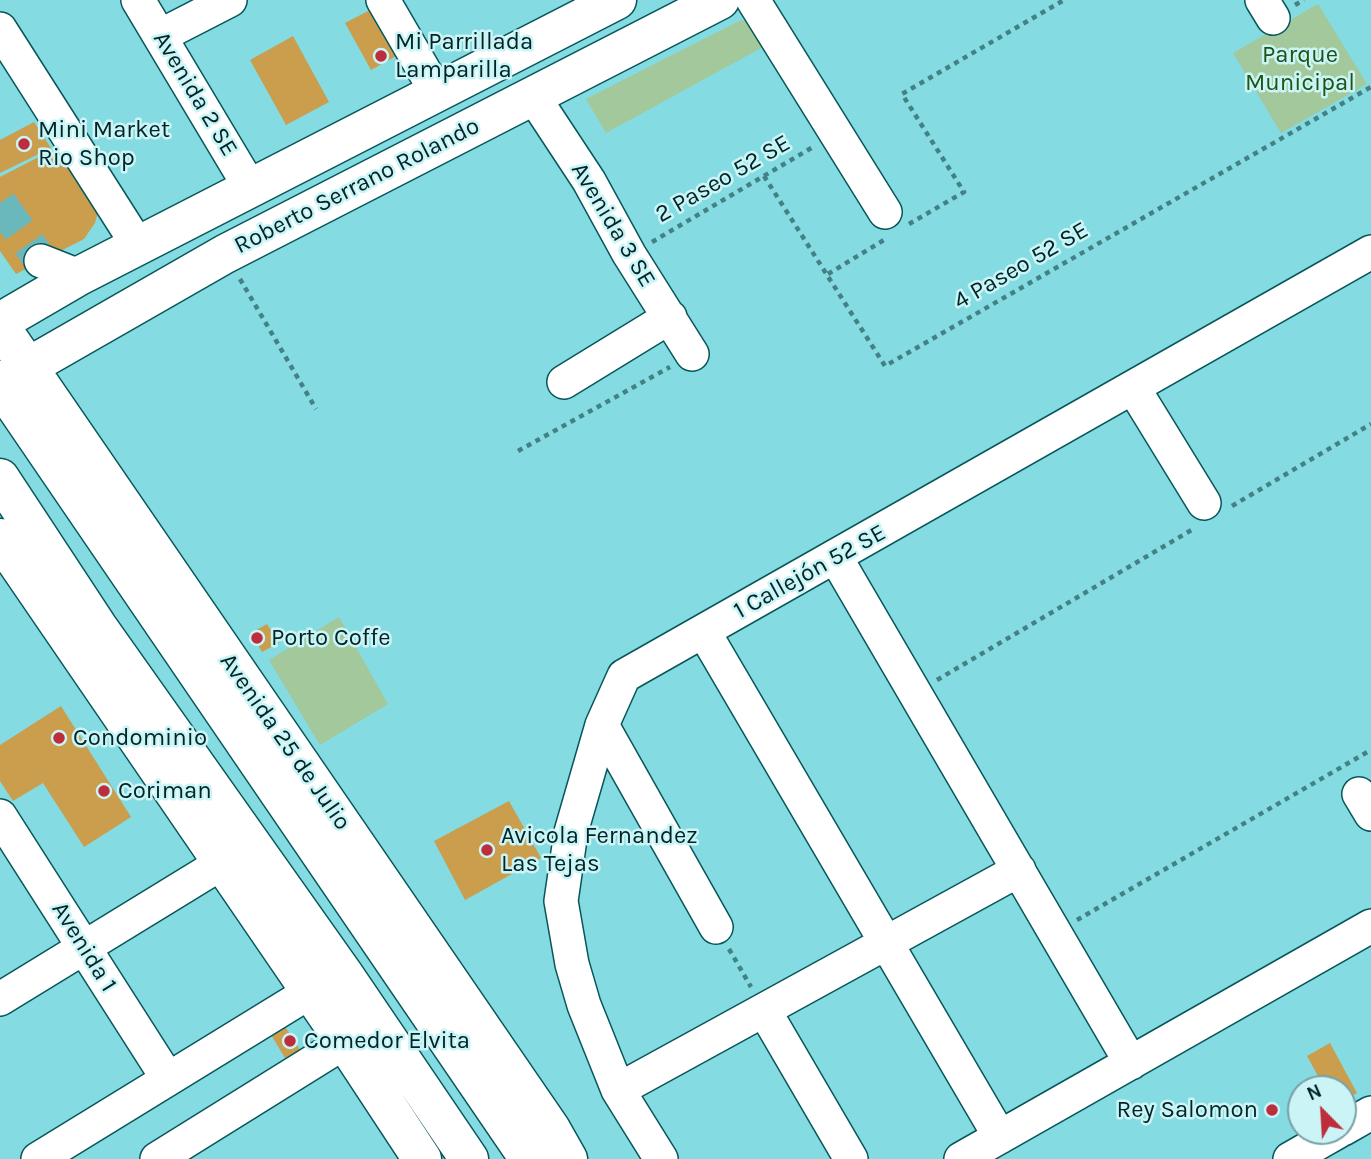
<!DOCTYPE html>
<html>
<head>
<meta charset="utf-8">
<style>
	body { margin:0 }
	#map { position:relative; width:1371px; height:1159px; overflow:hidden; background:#84dbe1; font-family:Karla,sans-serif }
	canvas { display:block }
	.north { position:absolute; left:1287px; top:1075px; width:70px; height:70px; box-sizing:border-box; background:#cbf4f7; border:2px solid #7aa1a4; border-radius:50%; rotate:336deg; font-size:19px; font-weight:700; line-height:28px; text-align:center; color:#002527 }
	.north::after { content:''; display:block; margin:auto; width:24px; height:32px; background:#be2d3b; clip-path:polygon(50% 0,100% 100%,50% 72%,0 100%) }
</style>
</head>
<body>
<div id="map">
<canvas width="1371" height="1159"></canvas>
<div class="north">N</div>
</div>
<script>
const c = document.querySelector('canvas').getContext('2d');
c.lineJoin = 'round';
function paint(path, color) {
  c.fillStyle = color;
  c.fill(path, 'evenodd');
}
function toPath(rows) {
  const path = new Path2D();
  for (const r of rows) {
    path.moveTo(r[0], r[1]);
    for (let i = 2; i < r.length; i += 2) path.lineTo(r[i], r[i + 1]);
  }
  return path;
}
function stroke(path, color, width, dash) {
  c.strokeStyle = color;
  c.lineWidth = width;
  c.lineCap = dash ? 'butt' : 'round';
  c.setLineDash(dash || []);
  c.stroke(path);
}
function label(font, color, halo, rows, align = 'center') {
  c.font = font + ' Karla,sans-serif';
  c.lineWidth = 5;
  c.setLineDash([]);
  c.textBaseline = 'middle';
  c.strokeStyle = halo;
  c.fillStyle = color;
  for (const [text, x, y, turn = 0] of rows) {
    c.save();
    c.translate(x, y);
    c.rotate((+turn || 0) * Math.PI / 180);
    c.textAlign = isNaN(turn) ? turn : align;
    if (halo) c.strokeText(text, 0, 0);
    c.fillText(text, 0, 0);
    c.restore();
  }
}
paint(toPath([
	[1318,4,1367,84,1281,133,1233,53],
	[746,20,755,22,772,42,606,133,586,99,739,21],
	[339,617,388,704,320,745,269,660]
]), '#a2c89b');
paint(toPath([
	[372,9,398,55,371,70,345,23],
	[293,36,329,102,286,125,250,60],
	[34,122,51,148,0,173,0,140],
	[58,147,99,209,95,223,84,239,16,274,0,251,0,177],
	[267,624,279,643,262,652,251,633],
	[61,706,131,817,84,847,43,783,13,801,0,781,0,745],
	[509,801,541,858,465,900,434,841],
	[284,1025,300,1050,285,1058,270,1033],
	[1330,1043,1357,1093,1343,1101,1343,1089,1325,1089,1307,1056]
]), '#ca9e4d');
stroke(toPath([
	[0,203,41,261]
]), '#6ab7bc', 33, [33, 17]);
const minor = toPath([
	[138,0,251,189],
	[383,0,437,93],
	[753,0,885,212],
	[1262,0,1273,18],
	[0,29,139,247],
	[160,36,230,0],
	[533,96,589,181,629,254,692,354],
	[41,261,79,276],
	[564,382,670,317],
	[1134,389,1204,503],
	[836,558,1131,1063],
	[704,632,1000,1137],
	[602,725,716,927],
	[1359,794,1371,814],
	[0,816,168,1079],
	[0,999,222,863],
	[764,1010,851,1159],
	[618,1090,1019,870],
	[1343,1129,1371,1113],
	[38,1159,310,992],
	[157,1159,345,1042],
	[661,1159,618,1090,584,1005,572,964,561,901,571,832,602,725,624,676,1371,252],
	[961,1159,1371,926],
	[1290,1159,1339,1131]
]);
const major = toPath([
	[0,322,79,276,617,0],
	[0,326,551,1129,568,1159],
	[5,380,225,254,720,0],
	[0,384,529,1159],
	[0,478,98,627,345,976,469,1159],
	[0,538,345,1042,422,1159]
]);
stroke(minor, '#07565a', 36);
stroke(major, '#07565a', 41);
stroke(toPath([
	[1295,5,1304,0],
	[764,176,885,366,1371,87],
	[909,224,964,192,902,94,1064,0],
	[652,242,813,147],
	[828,274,884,240],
	[240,279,316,409],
	[518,451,670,367],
	[1232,506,1371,424],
	[937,680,1195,528],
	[1077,920,1371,750],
	[729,949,751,987]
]), '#438185', 4.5, [5, 5]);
stroke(minor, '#fff', 33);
stroke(major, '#fff', 38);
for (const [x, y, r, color] of [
	[381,56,7,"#be2d3b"],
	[24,144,7,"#be2d3b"],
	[257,638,7,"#be2d3b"],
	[59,738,7,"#be2d3b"],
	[104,791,7,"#be2d3b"],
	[487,850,7,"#be2d3b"],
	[290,1041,7,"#be2d3b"],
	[1272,1110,7,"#be2d3b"]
]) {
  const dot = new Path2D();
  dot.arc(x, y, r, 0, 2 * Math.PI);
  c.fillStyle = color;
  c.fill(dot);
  stroke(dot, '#cbf4f7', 2.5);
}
label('24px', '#002527', '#cbf4f7', [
	["Mi Parrillada",395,42],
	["Lamparilla",395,70],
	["Mini Market",38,130],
	["Rio Shop",38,158],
	["Porto Coffe",271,638],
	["Condominio",73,738],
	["Coriman",118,791],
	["Avicola Fernandez",501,836],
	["Las Tejas",501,864],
	["Comedor Elvita",304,1041],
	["Rey Salomon",1258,1110,"right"]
], 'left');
label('24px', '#1c5412', '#cbf4f7', [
	["Parque",1300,55],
	["Municipal",1300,83]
]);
label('24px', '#002527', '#cbf4f7', [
	["Avenida 2 SE",195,94,59],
	["2 Paseo 52 SE",723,179,-30],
	["Roberto Serrano Rolando",357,186,-27],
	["Avenida 3 SE",613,225,59],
	["4 Paseo 52 SE",1021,266,-30],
	["1 Callejón 52 SE",810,572,-29],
	["Avenida 25 de Julio",285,742,55],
	["Avenida 1",84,947,58]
]);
</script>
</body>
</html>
